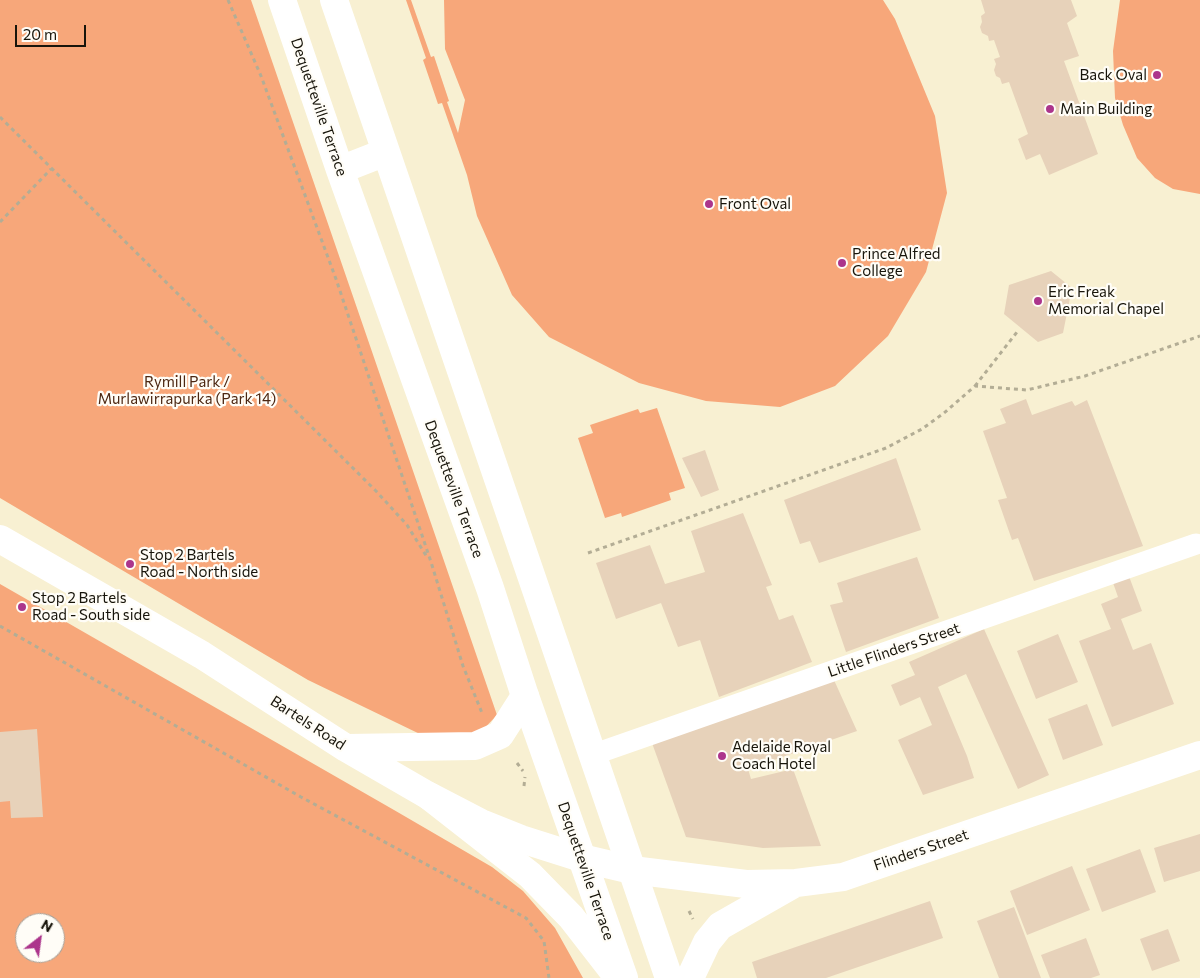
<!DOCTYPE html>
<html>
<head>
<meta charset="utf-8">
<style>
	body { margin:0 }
	#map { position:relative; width:1200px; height:978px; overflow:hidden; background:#f8f0d2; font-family:Commissioner,sans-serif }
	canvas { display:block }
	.north { position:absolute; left:15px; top:913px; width:50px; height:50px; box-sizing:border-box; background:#fffdf7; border:1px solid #a3a099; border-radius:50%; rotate:30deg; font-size:14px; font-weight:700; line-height:20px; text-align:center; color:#18150b }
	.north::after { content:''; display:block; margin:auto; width:18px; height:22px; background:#ac358c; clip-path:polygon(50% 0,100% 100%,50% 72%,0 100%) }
	.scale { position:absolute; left:15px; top:25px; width:71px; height:22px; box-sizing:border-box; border:2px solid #18150b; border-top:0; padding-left:6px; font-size:15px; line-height:18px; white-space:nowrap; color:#18150b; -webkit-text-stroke:4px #fffdf7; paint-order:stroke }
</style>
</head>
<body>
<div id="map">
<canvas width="1200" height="978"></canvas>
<div class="north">N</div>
<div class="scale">20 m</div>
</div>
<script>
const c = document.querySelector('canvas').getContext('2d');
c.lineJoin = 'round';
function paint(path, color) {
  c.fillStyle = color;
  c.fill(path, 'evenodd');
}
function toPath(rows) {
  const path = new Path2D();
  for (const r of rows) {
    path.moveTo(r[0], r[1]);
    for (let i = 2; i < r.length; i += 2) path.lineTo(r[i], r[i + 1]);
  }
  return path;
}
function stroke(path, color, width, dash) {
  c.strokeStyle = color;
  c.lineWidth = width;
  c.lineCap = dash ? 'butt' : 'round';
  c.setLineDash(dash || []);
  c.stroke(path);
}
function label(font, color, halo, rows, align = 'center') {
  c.font = font + ' Commissioner,sans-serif';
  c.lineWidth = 4.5;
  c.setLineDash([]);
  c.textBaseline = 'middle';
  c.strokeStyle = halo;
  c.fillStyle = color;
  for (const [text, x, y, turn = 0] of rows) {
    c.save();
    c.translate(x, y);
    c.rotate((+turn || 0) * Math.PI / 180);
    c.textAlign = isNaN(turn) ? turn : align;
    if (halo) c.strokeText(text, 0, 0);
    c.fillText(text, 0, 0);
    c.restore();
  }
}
paint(toPath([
	[0,0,251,0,497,715,478,735,424,736,308,680,0,498],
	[406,0,411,0,431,57,434,56,449,101,447,102,458,133,465,100,445,49,444,0,883,0,895,19,935,116,947,193,926,272,888,336,835,386,780,407,706,401,639,383,549,337,512,295,477,216,467,175,442,103,438,104,423,60,426,58],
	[1120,0,1200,0,1200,194,1173,189,1155,178,1137,158,1123,125,1115,98,1113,51],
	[657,408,685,488,669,493,671,500,622,517,621,513,605,518,578,438,593,433,590,425,638,409,640,413],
	[0,584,394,810,492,867,523,891,555,928,583,978,0,978],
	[25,923,55,923,55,953,25,953]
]), '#f7a77a');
paint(toPath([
	[981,0,1071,0,1077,16,1067,23,1079,56,1064,61,1098,154,1049,175,1040,154,1026,160,1018,139,1028,134,1009,82,1002,84,1000,78,996,76,994,70,996,64,994,59,1000,57,994,40,989,41,988,36,982,33,980,27,982,22,981,16,985,13],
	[1051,271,1072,288,1063,333,1038,342,1004,314,1009,285],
	[1026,399,1032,415,1072,401,1075,406,1087,400,1143,546,1034,581,1018,538,1012,540,998,500,1007,498,983,431,1006,423,1000,409],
	[705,450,719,490,701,497,682,458],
	[896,458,921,530,819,563,810,541,800,544,784,500],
	[743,513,772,585,766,587,779,620,793,615,812,662,719,697,700,640,678,647,661,603,616,619,596,563,650,545,665,584,705,572,691,531],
	[917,557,939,618,846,652,830,605,843,602,837,583],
	[1127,571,1142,611,1121,619,1133,650,1151,643,1174,704,1112,727,1079,641,1111,629,1101,604,1118,597,1111,577],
	[984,629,1049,775,1018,789,966,674,938,687,967,756,974,778,923,795,898,740,932,725,920,697,900,706,891,685,915,675,909,662],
	[1058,634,1078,682,1036,699,1017,651],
	[834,680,857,731,748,769,751,779,793,769,821,846,763,848,686,837,652,743],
	[1087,704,1103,745,1063,760,1048,719],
	[37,729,43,817,11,818,10,801,0,802,0,732],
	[1200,834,1200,871,1164,882,1154,848],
	[1140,849,1156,892,1102,912,1086,869],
	[1072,866,1090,910,1027,935,1010,891],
	[930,901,943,938,826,978,757,978,752,962],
	[1014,907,1041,978,999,978,977,921],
	[1168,929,1180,961,1152,971,1140,939],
	[1086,938,1100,975,1091,978,1050,978,1041,955]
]), '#e7d2ba');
stroke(toPath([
	[228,0,261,76,336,279,431,562,463,666,482,713],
	[0,117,376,491,407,525,427,557],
	[0,222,51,169],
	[975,386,1017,332],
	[588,553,886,448,922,429,944,413,975,386,1027,390,1085,376,1200,336],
	[0,626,301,797,526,918,544,941,549,978],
	[517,763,523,771],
	[524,786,525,777],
	[689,911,693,919]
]), '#b3ad95', 3, [4, 4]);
stroke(toPath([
	[592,755,1196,544]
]), '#fff', 21);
stroke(toPath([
	[0,539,202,655,346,748,429,796,481,823,521,839,581,858,632,870,746,884,796,883,843,877,1200,755],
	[347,748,475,746,500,735,525,696],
	[690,978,707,942,720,926,792,885]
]), '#fff', 28);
stroke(toPath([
	[282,0,340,170,490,588,525,696,624,978],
	[334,0,669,978],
	[340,170,386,152],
	[429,796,530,875,571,917,613,971]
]), '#fff', 28);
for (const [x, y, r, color] of [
	[1157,75,5,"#ac358c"],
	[1050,109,5,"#ac358c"],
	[709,204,5,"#ac358c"],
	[842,263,5,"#ac358c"],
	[1038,301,5,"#ac358c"],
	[130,564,5,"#ac358c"],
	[22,607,5,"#ac358c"],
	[722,756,5,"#ac358c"]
]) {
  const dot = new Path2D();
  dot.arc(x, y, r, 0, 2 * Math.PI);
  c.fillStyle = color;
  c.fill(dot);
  stroke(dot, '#fffdf7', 2);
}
label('15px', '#18150b', '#fffdf7', [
	["Back Oval",1147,75,"right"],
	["Main Building",1060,109],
	["Front Oval",719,204],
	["Prince Alfred",852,254],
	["College",852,271],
	["Eric Freak",1048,292],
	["Memorial Chapel",1048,309],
	["Stop 2 Bartels",140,555],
	["Road - North side",140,572],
	["Stop 2 Bartels",32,598],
	["Road - South side",32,615],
	["Adelaide Royal",732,747],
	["Coach Hotel",732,764]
], 'left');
label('15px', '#18150b', '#fffdf7', [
	["Dequetteville Terrace",319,107,71],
	["Dequetteville Terrace",454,489,70],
	["Little Flinders Street",894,650,-19],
	["Bartels Road",308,723,33],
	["Flinders Street",921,850,-19],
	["Dequetteville Terrace",586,871,71]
]);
label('15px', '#4c2712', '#fffdf7', [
	["Rymill Park /",187,382],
	["Murlawirrapurka (Park 14)",187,399]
]);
</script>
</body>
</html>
